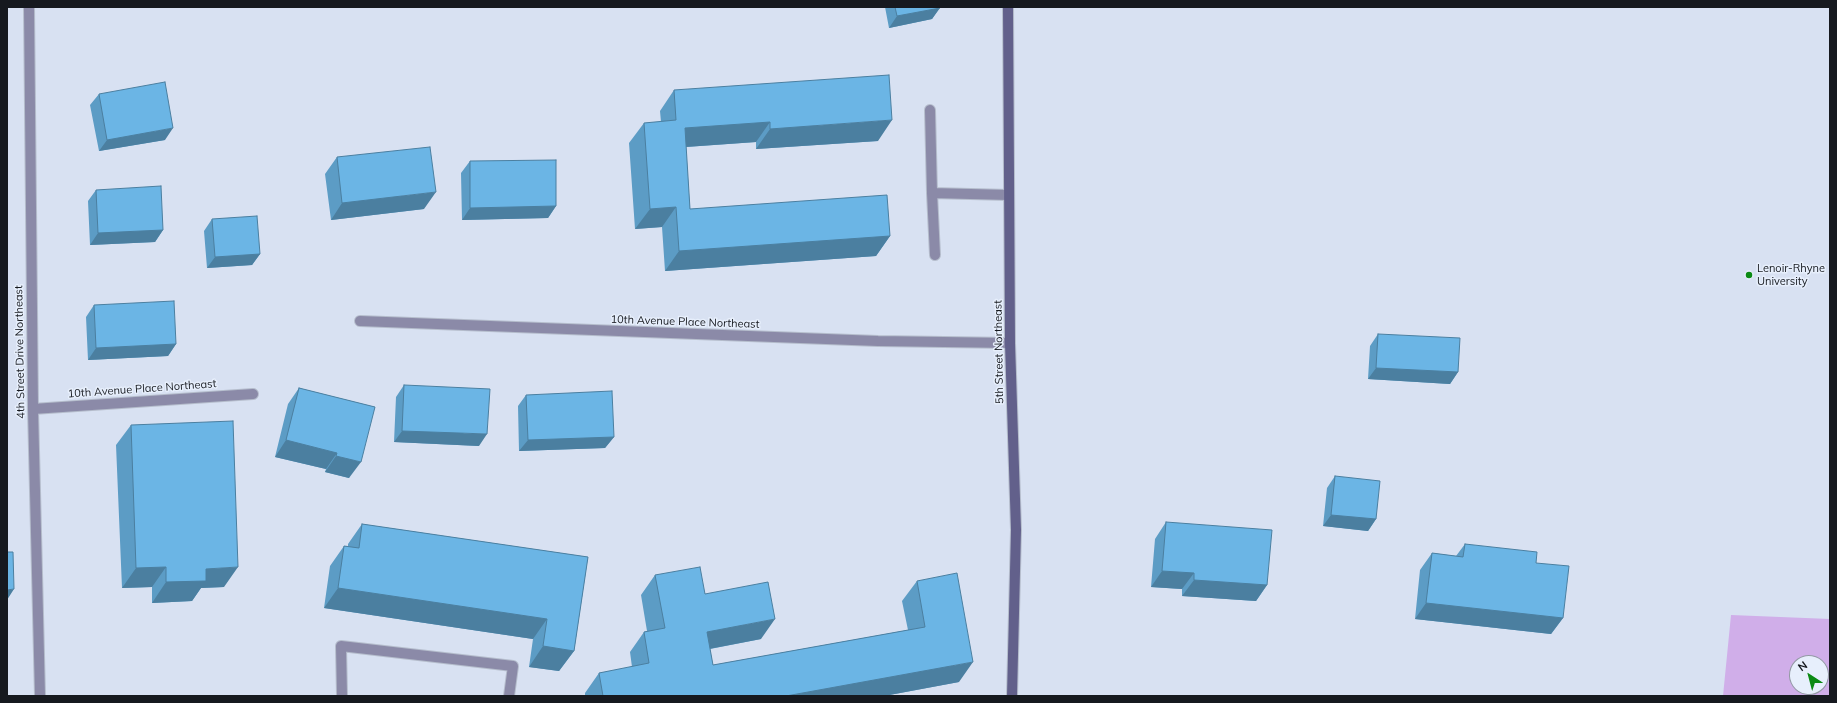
<!DOCTYPE html>
<html>
<head>
<meta charset="utf-8">
<style>
	body { margin:0 }
	#map { position:relative; width:1837px; height:703px; overflow:hidden; background:#d8e1f2; font-family:Mulish,sans-serif }
	canvas { display:block }
	.frame { position:absolute; inset:0; border:8px solid #16191f; pointer-events:none }
	.north { position:absolute; left:1789px; top:655px; width:40px; height:40px; box-sizing:border-box; background:#e7effc; border:1px solid #9399a4; border-radius:50%; rotate:324deg; font-size:11px; font-weight:700; line-height:16px; text-align:center; color:#16191f }
	.north::after { content:''; display:block; margin:auto; width:14px; height:18px; background:#0b8a14; clip-path:polygon(50% 0,100% 100%,50% 72%,0 100%) }
</style>
</head>
<body>
<div id="map">
<canvas width="1837" height="703"></canvas>
<div class="frame"></div>
<div class="north">N</div>
</div>
<script>
const c = document.querySelector('canvas').getContext('2d');
c.lineJoin = 'round';
function paint(path, color) {
  c.fillStyle = color;
  c.fill(path, 'evenodd');
}
function toPath(rows) {
  const path = new Path2D();
  for (const r of rows) {
    path.moveTo(r[0], r[1]);
    for (let i = 2; i < r.length; i += 2) path.lineTo(r[i], r[i + 1]);
  }
  return path;
}
function stroke(path, color, width, dash) {
  c.strokeStyle = color;
  c.lineWidth = width;
  c.lineCap = dash ? 'butt' : 'round';
  c.setLineDash(dash || []);
  c.stroke(path);
}
function label(font, color, halo, rows, align = 'center') {
  c.font = font + ' Mulish,sans-serif';
  c.lineWidth = 3;
  c.setLineDash([]);
  c.textBaseline = 'middle';
  c.strokeStyle = halo;
  c.fillStyle = color;
  for (const [text, x, y, turn = 0] of rows) {
    c.save();
    c.translate(x, y);
    c.rotate((+turn || 0) * Math.PI / 180);
    c.textAlign = isNaN(turn) ? turn : align;
    if (halo) c.strokeText(text, 0, 0);
    c.fillText(text, 0, 0);
    c.restore();
  }
}
paint(toPath([
	[1731,615,1830,619,1830,696,1723,696],
	[1797,663,1821,663,1821,687,1797,687]
]), '#d0aee9');
const lane = toPath([
	[930,110,932,193,1009,195],
	[932,193,935,255],
	[342,696,341,646,513,666,509,696]
]);
const street = toPath([
	[29,7,33,409,40,696],
	[360,321,878,341,1010,343],
	[33,409,253,394]
]);
const secondary = toPath([
	[1008,7,1010,343,1016,530,1012,696]
]);
stroke(lane, '#b5bdcc', 12);
stroke(street, '#b5bdcc', 12);
stroke(secondary, '#b5bdcc', 12);
stroke(lane, '#8b8aa8', 10);
stroke(street, '#8b8aa8', 10);
stroke(secondary, '#62608b', 10);
paint(toPath([
	[885,7,940,7,932,19,889,28],
	[674,90,878,141,756,149,756,142,686,147,690,209,890,236,876,256,665,271,662,227,635,229,629,143,644,123,661,122,660,111],
	[99,94,165,140,99,151,90,105],
	[337,157,424,209,331,220,325,174],
	[470,161,556,206,548,218,462,220,461,173],
	[96,190,163,230,155,242,90,245,88,201],
	[212,219,260,254,252,265,207,268,204,231],
	[94,305,176,344,168,356,88,360,86,317],
	[1378,334,1458,372,1450,384,1368,379,1370,346],
	[404,385,479,446,394,442,396,397],
	[299,388,375,407,349,478,325,472,326,469,275,457,288,404],
	[526,395,614,437,605,448,519,451,518,406],
	[131,425,224,587,201,588,192,601,152,603,152,587,122,588,116,445],
	[1335,476,1376,519,1368,531,1323,526,1327,488],
	[1166,522,1267,585,1256,601,1182,596,1182,589,1151,587,1155,539],
	[362,524,588,557,574,651,559,671,529,667,533,639,324,608,330,566,344,546,348,546,348,544],
	[1465,544,1536,563,1563,618,1551,634,1415,619,1420,570,1432,553,1456,556],
	[655,575,705,594,761,639,710,649,713,665,908,630,902,601,917,581,959,682,884,696,585,696,585,693,599,673,632,667,630,652,644,632,647,631,641,595]
]), '#5c9cc5');
paint(toPath([
	[940,8,932,19,889,28,897,16],
	[892,120,878,141,756,149,770,129],
	[770,122,756,142,671,148,685,128],
	[173,128,165,140,99,151,107,140],
	[436,192,424,209,331,220,342,203],
	[556,206,548,218,462,220,470,208],
	[676,207,662,227,635,229,650,209],
	[163,230,155,242,90,245,98,233],
	[890,236,876,256,665,271,679,251],
	[260,254,252,265,207,268,215,257],
	[176,344,168,356,88,360,96,348],
	[1376,368,1458,372,1450,384,1368,379],
	[402,431,487,434,479,446,394,442],
	[614,437,605,448,519,451,528,440],
	[286,440,337,453,326,469,275,457],
	[336,456,361,462,349,478,325,472],
	[1331,515,1376,519,1368,531,1323,526],
	[166,567,152,587,122,588,136,568],
	[238,567,224,587,201,588,192,601,152,603,166,582,206,569],
	[1162,571,1194,573,1182,589,1151,587],
	[1194,580,1267,585,1256,601,1182,596],
	[338,588,547,619,533,639,324,608],
	[14,589,7,600,7,590],
	[1426,603,1563,618,1551,634,1415,619],
	[775,619,761,639,693,652,707,632],
	[543,646,574,651,559,671,529,667],
	[973,662,959,682,884,696,786,696]
]), '#4b7fa0');
const building = toPath([
	[895,7,940,7,940,8,897,16,895,7],
	[889,75,892,120,770,129,770,122,685,128,690,209,887,195,890,236,679,251,676,207,650,209,644,123,676,120,674,90,889,75],
	[165,82,173,128,107,140,99,94,165,82],
	[430,147,436,192,342,203,337,157,430,147],
	[556,160,556,206,470,208,470,161,556,160],
	[161,186,163,230,98,233,96,190,161,186],
	[257,216,260,254,215,257,212,219,257,216],
	[174,301,176,344,96,348,94,305,174,301],
	[1378,334,1460,338,1458,372,1376,368,1378,334],
	[404,385,490,389,487,434,402,431,404,385],
	[299,388,375,407,361,462,336,456,337,453,286,440,299,388],
	[612,391,614,437,528,440,526,395,612,391],
	[233,421,238,567,206,569,206,581,166,582,166,567,136,568,131,425,233,421],
	[1335,476,1380,481,1376,519,1331,515,1335,476],
	[1166,522,1272,530,1267,585,1194,580,1194,573,1162,571,1166,522],
	[362,524,588,557,574,651,543,646,547,619,338,588,344,546,359,548,362,524],
	[1465,544,1537,552,1536,563,1569,566,1563,618,1426,603,1432,553,1463,557,1465,544],
	[7,552,13,552,14,589,7,590,7,552],
	[700,567,705,594,768,582,775,619,707,632,713,665,925,627,917,581,957,573,973,662,786,696,603,696,599,673,649,663,644,632,665,628,655,575,700,567]
]);
paint(building, '#6bb5e5');
stroke(building, '#4b7fa0', 1);
for (const [x, y, r, color] of [
	[1749,275,4,"#0b8a14"]
]) {
  const dot = new Path2D();
  dot.arc(x, y, r, 0, 2 * Math.PI);
  c.fillStyle = color;
  c.fill(dot);
  stroke(dot, '#e7effc', 1.5);
}
label('11px', '#16191f', '#e7effc', [
	["Lenoir-Rhyne",1757,269],
	["University",1757,282]
], 'left');
label('11px', '#16191f', '#e7effc', [
	["10th Avenue Place Northeast",685,322,2],
	["4th Street Drive Northeast",20,352,-91],
	["5th Street Northeast",999,352,-91],
	["10th Avenue Place Northeast",142,389,-4]
]);
</script>
</body>
</html>
